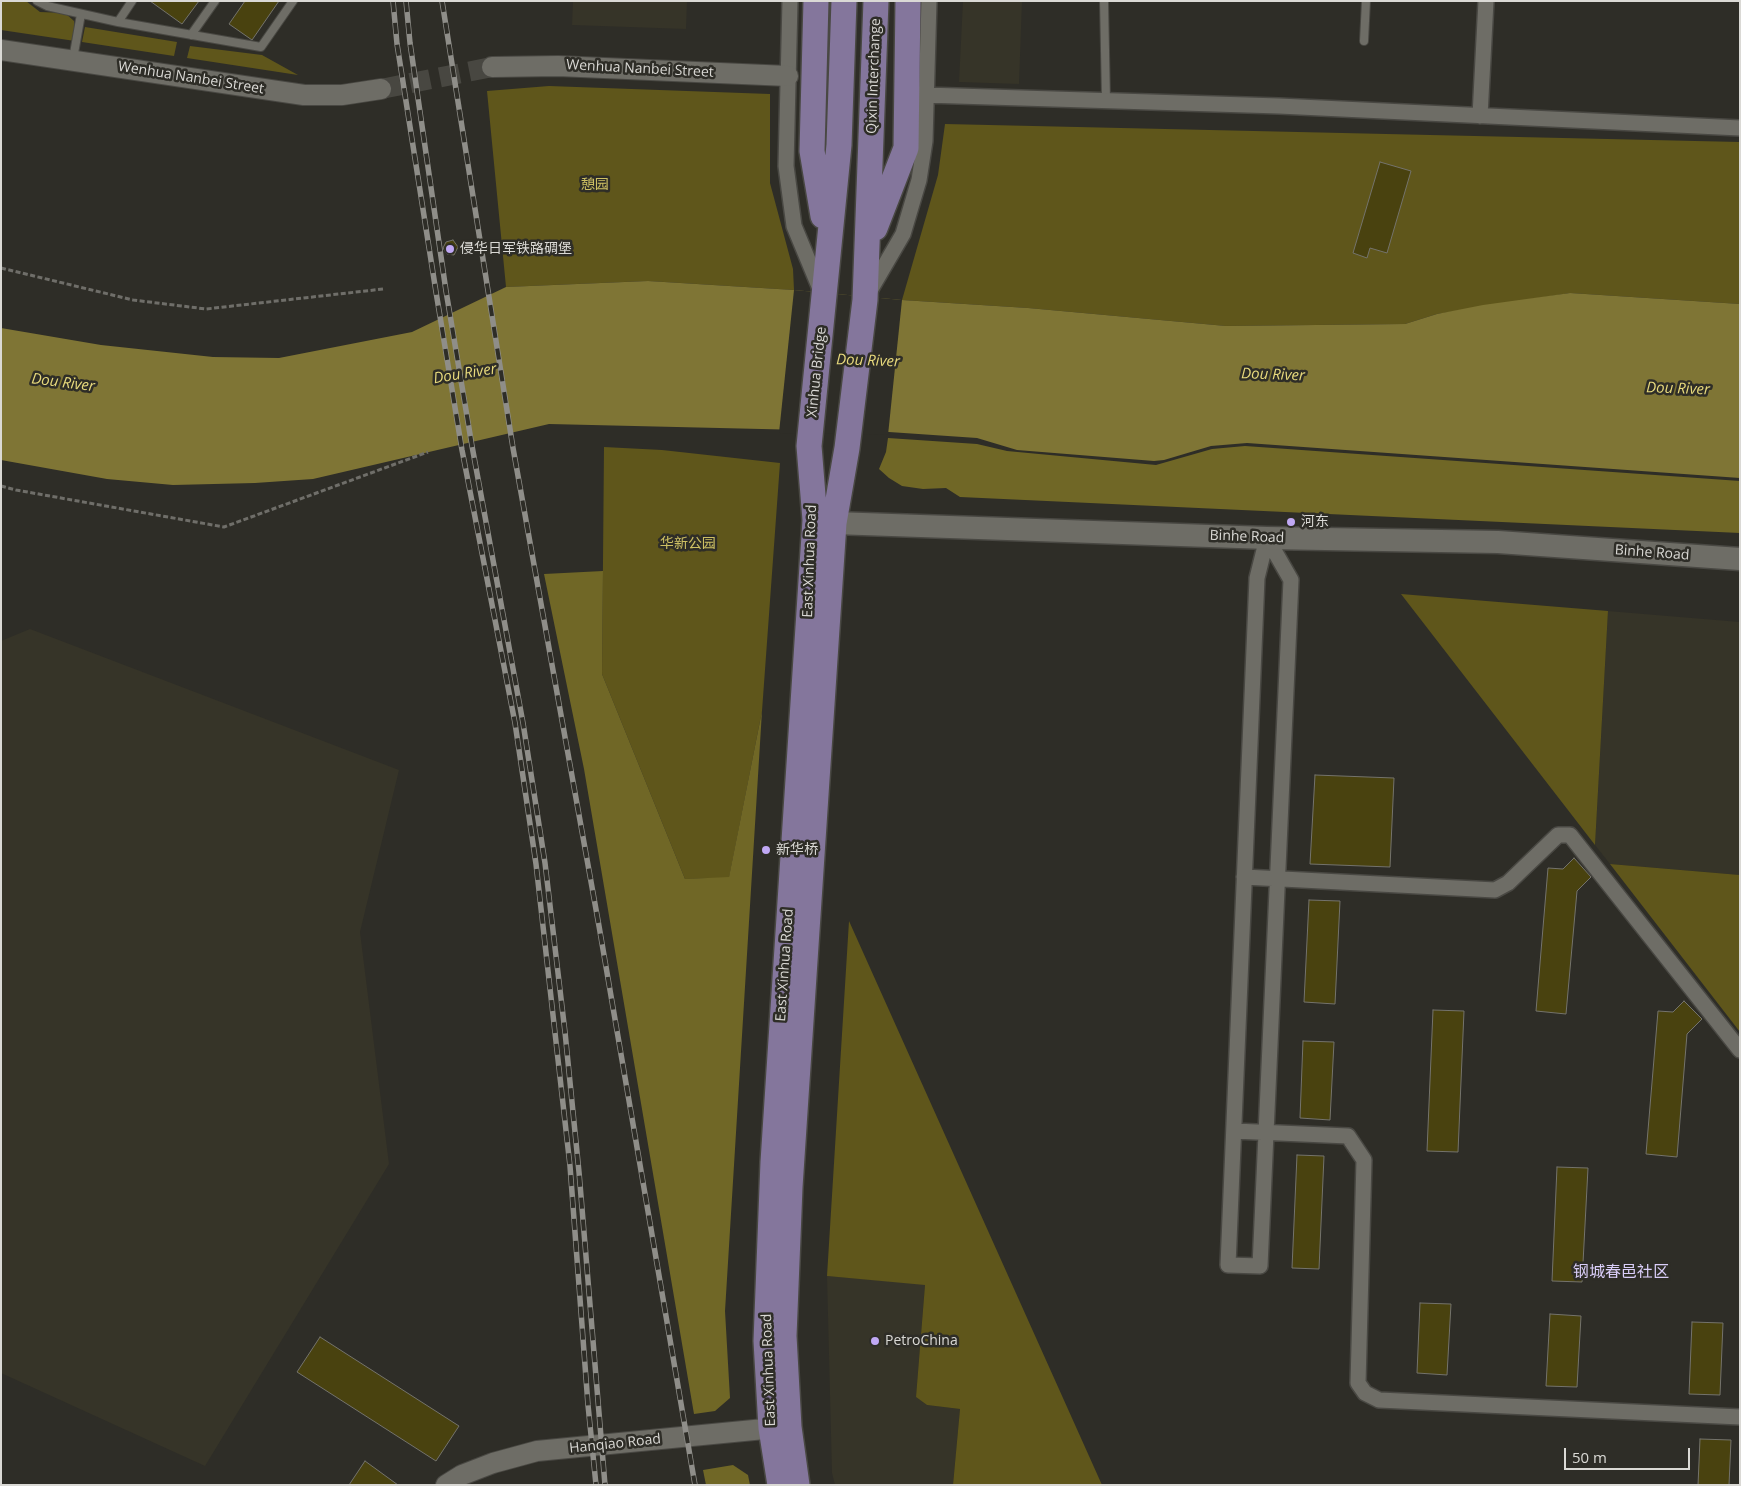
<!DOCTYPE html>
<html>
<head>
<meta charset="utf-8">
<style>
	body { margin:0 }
	#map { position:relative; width:1741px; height:1486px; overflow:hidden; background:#2e2d27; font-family:"Open Sans",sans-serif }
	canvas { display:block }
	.frame { position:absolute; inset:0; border:2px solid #dad9d5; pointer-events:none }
	.scale { position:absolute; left:1564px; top:1448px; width:126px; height:22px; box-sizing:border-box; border:2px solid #dad9d5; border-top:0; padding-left:6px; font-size:15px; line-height:18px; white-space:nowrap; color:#dad9d5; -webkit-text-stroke:4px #2e2d27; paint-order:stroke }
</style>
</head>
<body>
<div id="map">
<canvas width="1741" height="1486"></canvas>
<div class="frame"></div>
<div class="scale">50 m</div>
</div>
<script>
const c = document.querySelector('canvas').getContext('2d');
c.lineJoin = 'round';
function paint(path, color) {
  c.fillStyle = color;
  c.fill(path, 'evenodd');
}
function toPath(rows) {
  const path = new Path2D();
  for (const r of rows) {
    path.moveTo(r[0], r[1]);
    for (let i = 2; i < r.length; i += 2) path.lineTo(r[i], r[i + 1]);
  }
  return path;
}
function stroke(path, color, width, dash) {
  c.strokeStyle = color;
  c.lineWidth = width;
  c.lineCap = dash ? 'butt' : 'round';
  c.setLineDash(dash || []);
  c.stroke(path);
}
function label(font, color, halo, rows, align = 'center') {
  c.font = font + ' "Open Sans","Noto Sans SC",sans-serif';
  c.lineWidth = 5;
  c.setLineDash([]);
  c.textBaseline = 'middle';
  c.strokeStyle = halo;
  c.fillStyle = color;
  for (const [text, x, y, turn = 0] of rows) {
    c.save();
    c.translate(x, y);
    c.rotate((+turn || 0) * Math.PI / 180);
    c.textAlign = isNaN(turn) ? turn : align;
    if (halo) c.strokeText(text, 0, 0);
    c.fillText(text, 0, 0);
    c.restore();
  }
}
paint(toPath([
	[573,1,687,1,686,29,572,25],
	[963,1,1022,1,1019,84,959,82],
	[1608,611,1740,622,1740,875,1610,864,1595,845],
	[30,629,399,770,360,932,389,1164,205,1466,1,1373,1,641],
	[827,1276,925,1284,916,1397,927,1405,960,1409,953,1485,835,1485,832,1473]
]), '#363428');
paint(toPath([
	[1,1,26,1,40,12,65,13,74,21,75,41,1,30],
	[85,27,177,42,174,56,82,42],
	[190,46,262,55,298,75,187,58],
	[549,86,770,94,770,183,793,269,794,290,648,281,506,287,487,91],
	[945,124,1740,142,1740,304,1570,293,1437,314,1405,324,1226,326,1028,308,902,300,938,175],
	[604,447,662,450,780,463,762,711,729,878,685,879,602,674],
	[1401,594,1608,611,1595,845],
	[1610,864,1740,875,1740,1032],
	[849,921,1102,1485,953,1485,960,1409,927,1405,916,1397,925,1285,827,1276]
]), '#5f561b');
paint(toPath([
	[888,438,977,444,1007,451,1156,465,1212,449,1245,446,1740,481,1740,533,960,497,946,488,923,489,902,486,889,478,879,469,886,452],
	[603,571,602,674,685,879,729,877,762,711,725,1311,730,1398,715,1411,694,1414,584,769,544,574],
	[733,1465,748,1475,750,1485,706,1485,703,1470]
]), '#706726');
paint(toPath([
	[648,281,794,290,902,300,1028,308,1226,326,1405,324,1437,314,1483,305,1570,293,1740,304,1740,478,1247,443,1211,446,1164,460,1154,461,1017,450,977,438,889,432,549,424,313,479,255,483,173,485,107,479,1,460,1,328,101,345,213,357,279,358,412,332,506,287]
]), '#7f7535');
paint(toPath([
	[794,290,902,300,888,435,779,433]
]), '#2e2d27');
const building = toPath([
	[150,1,199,1,182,24,150,1],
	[245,1,279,1,252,40,229,24,245,1],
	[1380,162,1411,171,1387,253,1370,248,1367,258,1353,253,1380,162],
	[453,240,458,247,454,255,447,254,443,248,446,242,453,240],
	[1315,775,1394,778,1390,867,1310,864,1315,775],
	[1574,858,1591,877,1577,891,1566,1014,1536,1011,1548,868,1563,869,1574,858],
	[1309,900,1340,901,1335,1004,1304,1002,1309,900],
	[1684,1001,1702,1019,1687,1034,1677,1157,1646,1154,1658,1011,1673,1012,1684,1001],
	[1433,1010,1464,1011,1458,1152,1427,1151,1433,1010],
	[1303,1041,1334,1042,1330,1120,1300,1118,1303,1041],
	[1297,1155,1324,1156,1319,1269,1292,1268,1297,1155],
	[1557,1167,1588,1168,1582,1282,1552,1281,1557,1167],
	[1420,1303,1451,1304,1447,1375,1417,1373,1420,1303],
	[1550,1314,1581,1316,1577,1387,1546,1386,1550,1314],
	[1692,1322,1723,1323,1720,1395,1689,1394,1692,1322],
	[320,1337,459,1426,436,1461,297,1372,320,1337],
	[1700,1439,1731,1440,1729,1485,1698,1485,1700,1439],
	[365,1461,398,1485,349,1485,365,1461]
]);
paint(building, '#49420f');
stroke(building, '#74736c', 1);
stroke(toPath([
	[381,89,492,67]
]), '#484741', 20, [20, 10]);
const service = toPath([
	[37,1,47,6,118,22,261,47,293,1],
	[1104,1,1106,100],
	[118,22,132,1],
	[191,35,215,1],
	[1364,41,1366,1],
	[73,59,81,14]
]);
const minor = toPath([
	[790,1,786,166,794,226,821,291],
	[925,95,1279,106,1740,128],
	[1480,116,1486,1],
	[868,294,903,234,919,180,925,141,929,1],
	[1267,538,1291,580,1260,1266,1228,1265,1257,578,1267,538],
	[1244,877,1495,890,1508,883,1558,835,1570,835,1740,1050],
	[1234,1131,1348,1136,1364,1160,1358,1383,1365,1393,1379,1400,1740,1417]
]);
const tertiary = toPath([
	[1,50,304,95,342,95,381,89],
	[492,67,558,66,788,76],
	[446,1485,462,1475,493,1463,537,1451,785,1427]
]);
const secondary = toPath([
	[816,520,834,523,1267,538,1498,542,1740,559]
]);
const primary = toPath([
	[816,1,812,151,823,216],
	[875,228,906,148,908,1],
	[780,1485,771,1428,766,1341,773,1162,815,520,809,446,839,145,844,1],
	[797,1485,789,1427,784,1336,790,1187,834,523,847,448,865,300,876,1]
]);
stroke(service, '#494843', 10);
stroke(minor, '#494843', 18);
stroke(tertiary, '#494843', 22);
stroke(secondary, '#494843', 25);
stroke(primary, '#494843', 28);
stroke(toPath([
	[1,268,133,300,206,309,383,289],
	[1,486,16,490,224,527,428,452]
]), '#6f6e69', 3, [5, 2.5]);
stroke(service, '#6e6d66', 8);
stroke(minor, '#6e6d66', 15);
stroke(tertiary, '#6e6d66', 20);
stroke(secondary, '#6e6d66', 22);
stroke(primary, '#84769c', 25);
const rail = toPath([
	[393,1,397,44,436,292,462,450,515,723,536,864,570,1166,588,1405,596,1485],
	[406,1,410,43,446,291,472,446,523,723,545,863,565,1032,579,1172,605,1485],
	[442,1,513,448,599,926,695,1485]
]);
stroke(rail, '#8f8e89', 5.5);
stroke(rail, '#2e2d27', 4, [11]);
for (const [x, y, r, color] of [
	[450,249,5,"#c0a8f4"],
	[1291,522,5,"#c0a8f4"],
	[766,850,5,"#c0a8f4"],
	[875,1341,5,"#c0a8f4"]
]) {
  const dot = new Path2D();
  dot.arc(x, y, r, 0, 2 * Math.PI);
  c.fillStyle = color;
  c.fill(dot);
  stroke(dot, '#2e2d27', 2);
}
label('14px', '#dad9d5', '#2e2d27', [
	["Wenhua Nanbei Street",640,69,3],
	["Qixin Interchange",874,76,-88],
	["Wenhua Nanbei Street",191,78,9],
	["Xinhua Bridge",817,372,-84],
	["Binhe Road",1247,537,2],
	["Binhe Road",1652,553,4],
	["East Xinhua Road",810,561,-88],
	["East Xinhua Road",785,965,-86],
	["East Xinhua Road",769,1370,-92],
	["Hanqiao Road",615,1444,-6]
]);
label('14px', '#cec063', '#2e2d27', [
	["憩园",595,185],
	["华新公园",688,544]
]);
label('14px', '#dad9d5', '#2e2d27', [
	["侵华日军铁路碉堡",460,249],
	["河东",1301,522],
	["新华桥",776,850],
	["PetroChina",885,1341]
], 'left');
label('italic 15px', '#e7d97c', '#2e2d27', [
	["Dou River",868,361,2],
	["Dou River",465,374,-9],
	["Dou River",1273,375,2],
	["Dou River",63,383,7],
	["Dou River",1678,389,2]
]);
label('16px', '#dacef9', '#2e2d27', [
	["钢城春邑社区",1621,1272]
]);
</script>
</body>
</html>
